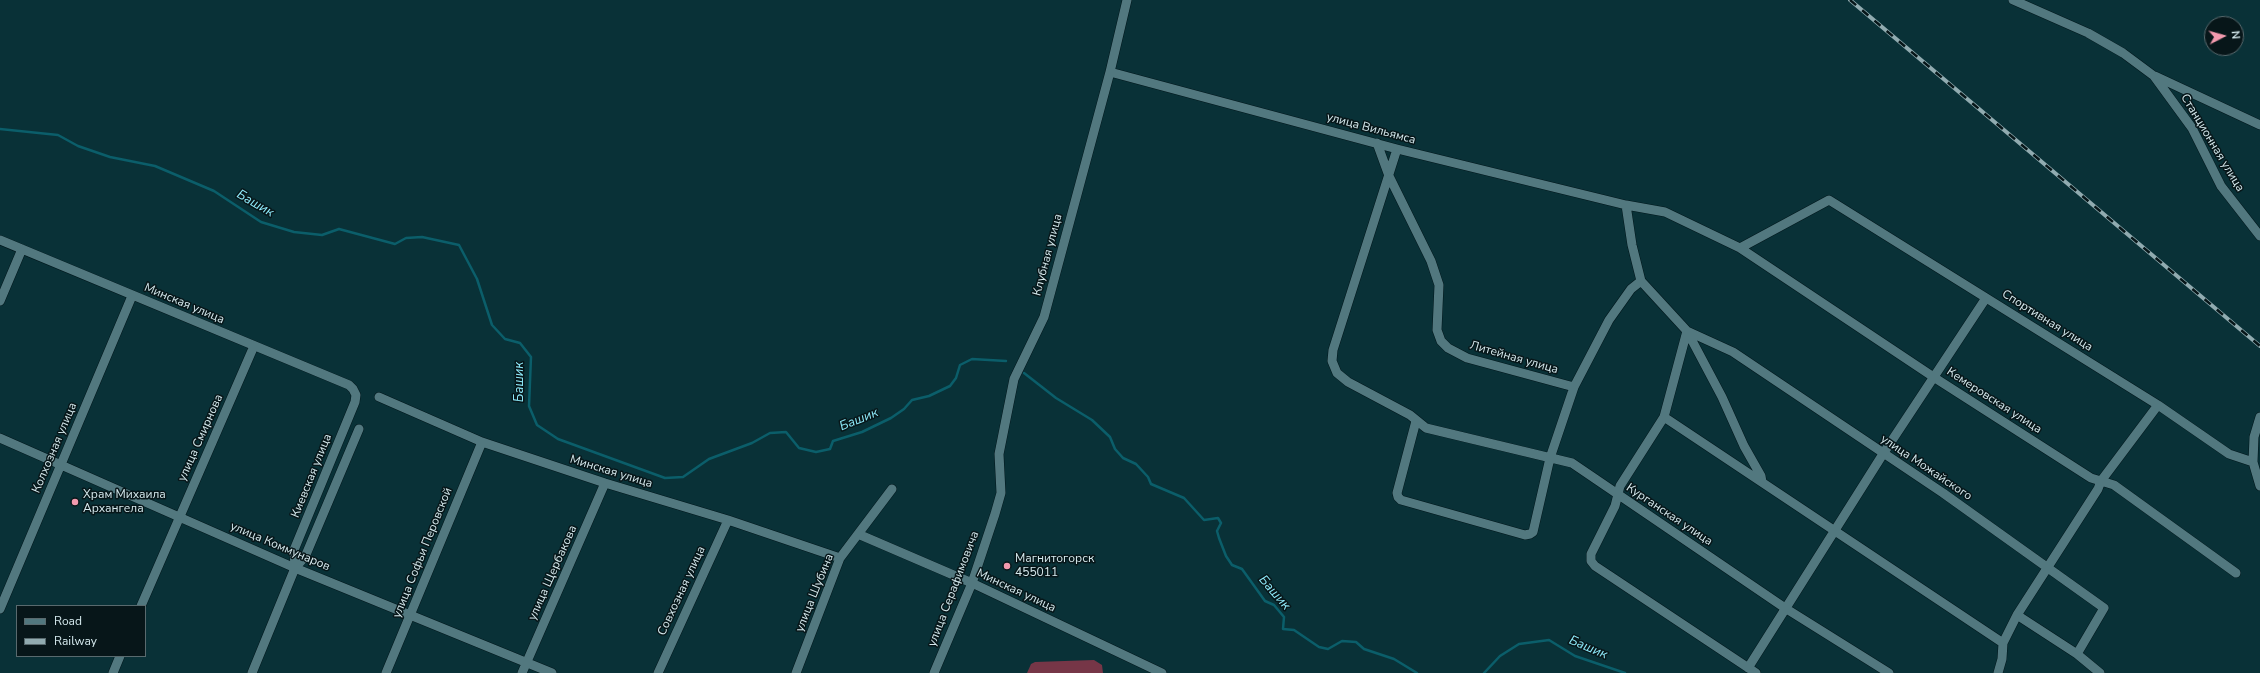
<!DOCTYPE html>
<html>
<head>
<meta charset="utf-8">
<style>
	body { margin:0 }
	#map { position:relative; width:2260px; height:673px; overflow:hidden; background:#093137; font-family:"Nunito Sans",sans-serif }
	canvas { display:block }
	.legend { position:absolute; left:16px; top:605px; width:130px; height:52px; box-sizing:border-box; background:#071619; border:1px solid #596a6e; margin:0; padding:5px 7px; list-style:none; font-size:12px; color:#d5e9ed }
	.legend li { display:flex; align-items:center; gap:8px; height:20px }
	.legend b { width:20px; border:1px solid #596a6e }
	.north { position:absolute; left:2204px; top:16px; width:40px; height:40px; box-sizing:border-box; background:#071619; border:1px solid #596a6e; border-radius:50%; rotate:84deg; font-size:11px; font-weight:700; line-height:16px; text-align:center; color:#d5e9ed }
	.north::after { content:''; display:block; margin:auto; width:14px; height:18px; background:#f29aae; clip-path:polygon(50% 0,100% 100%,50% 72%,0 100%) }
</style>
</head>
<body>
<div id="map">
<canvas width="2260" height="673"></canvas>
<ul class="legend">
<li><b style="height:5px;background:#52787f"></b>Road</li>
<li><b style="height:5px;background:#91abb0"></b>Railway</li>
</ul>
<div class="north">N</div>
</div>
<script>
const c = document.querySelector('canvas').getContext('2d');
c.lineJoin = 'round';
function paint(path, color) {
  c.fillStyle = color;
  c.fill(path, 'evenodd');
}
function toPath(rows) {
  const path = new Path2D();
  for (const r of rows) {
    path.moveTo(r[0], r[1]);
    for (let i = 2; i < r.length; i += 2) path.lineTo(r[i], r[i + 1]);
  }
  return path;
}
function stroke(path, color, width, dash) {
  c.strokeStyle = color;
  c.lineWidth = width;
  c.lineCap = dash ? 'butt' : 'round';
  c.setLineDash(dash || []);
  c.stroke(path);
}
function label(font, color, halo, rows, align = 'center') {
  c.font = font + ' "Nunito Sans",sans-serif';
  c.lineWidth = 3;
  c.setLineDash([]);
  c.textBaseline = 'middle';
  c.strokeStyle = halo;
  c.fillStyle = color;
  for (const [text, x, y, turn = 0] of rows) {
    c.save();
    c.translate(x, y);
    c.rotate((+turn || 0) * Math.PI / 180);
    c.textAlign = isNaN(turn) ? turn : align;
    if (halo) c.strokeText(text, 0, 0);
    c.fillText(text, 0, 0);
    c.restore();
  }
}
paint(toPath([
	[1094,660,1102,665,1103,673,1027,673,1031,664,1035,662]
]), '#763647');
stroke(toPath([
	[0,129,58,135,78,146,110,157,155,166,214,191,261,222,294,232,322,235,339,229,395,244,406,238,422,237,459,245,477,279,492,325,505,339,520,343,531,357,529,406,537,425,558,439,665,478,683,477,709,459,752,443,770,433,786,432,799,448,816,452,830,449,833,441,862,432,891,418,904,409,912,400,929,396,950,386,956,378,960,365,972,359,1006,361],
	[1024,373,1056,398,1092,420,1110,437,1115,449,1123,458,1136,464,1148,477,1151,484,1184,498,1204,520,1218,518,1221,523,1217,531,1219,538,1226,556,1232,565,1242,569,1265,601,1274,605,1284,617,1283,629,1294,630,1319,647,1328,649,1342,641,1356,642,1364,649,1394,659,1417,673],
	[1484,673,1500,656,1519,644,1549,640,1575,656,1625,673]
]), '#0b5e6a', 2.5);
const minor = toPath([
	[2013,0,2088,33,2123,53,2154,76,2192,128,2221,186,2260,236],
	[1110,72,1397,149,1626,205,1665,212,1740,248,1935,378,2091,478,2114,485,2236,573],
	[2155,76,2260,125],
	[1377,143,1389,176,1431,261,1439,285,1437,330,1441,341,1448,348,1467,358,1574,387],
	[1397,149,1333,350,1332,361,1337,373,1348,382,1410,415,1426,428,1572,463,1785,608,1889,673],
	[1626,205,1632,245,1641,281,1687,331,1733,352,1943,493,2104,608,2077,654,2100,673],
	[0,240,349,385,353,389,356,395,355,402,294,550,295,568,252,673],
	[1740,248,1829,200,2158,405,2229,454,2253,462],
	[0,301,22,249],
	[1687,331,1664,417,1620,486,1615,506,1591,554,1591,561,1595,566,1756,673],
	[1687,331,1722,397,1744,446,1761,476,1762,482],
	[379,397,482,442,605,483,728,520,840,558],
	[1664,417,2003,643],
	[2260,417,2254,437,2253,462,2260,486],
	[1416,421,1397,493,1398,497,1401,500,1525,535,1530,534,1533,532,1550,458,1574,387,1609,320,1631,289,1641,281],
	[0,438,295,568,552,673],
	[858,534,972,583,1162,673],
	[295,568,305,557,359,429],
	[141,606,254,346],
	[0,609,132,296],
	[2017,615,2077,654],
	[1748,668,1883,454,1986,298],
	[113,673,120,656],
	[386,673,482,442],
	[522,673,605,483],
	[658,673,728,520],
	[796,673,840,558,892,489],
	[934,673,972,583,995,514,1001,493,999,454,1014,379,1044,317,1110,72,1127,0],
	[1998,673,2002,659,2003,643,2017,615,2098,489,2101,481,2158,405]
]);
stroke(minor, '#00171c', 10);
stroke(minor, '#52787f', 9);
const rail = toPath([
	[1850,0,2260,346]
]);
stroke(rail, '#91abb0', 4);
stroke(rail, '#071619', 2.5, [8]);
for (const [x, y, r, color] of [
	[75,502,4,"#f29aae"],
	[1007,566,4,"#f29aae"]
]) {
  const dot = new Path2D();
  dot.arc(x, y, r, 0, 2 * Math.PI);
  c.fillStyle = color;
  c.fill(dot);
  stroke(dot, '#071619', 1.5);
}
label('12px', '#d5e9ed', '#071619', [
	["улица Вильямса",1371,129,15],
	["Станционная улица",2212,143,59],
	["Клубная улица",1048,255,-75],
	["Минская улица",184,304,23],
	["Спортивная улица",2047,321,32],
	["Литейная улица",1514,358,16],
	["Кемеровская улица",1994,401,33],
	["улица Смирнова",201,438,-66],
	["Колхозная улица",55,448,-67],
	["улица Можайского",1926,468,34],
	["Минская улица",611,472,17],
	["Киевская улица",312,476,-68],
	["Курганская улица",1669,515,34],
	["улица Коммунаров",280,547,23],
	["улица Софьи Перовской",423,553,-68],
	["улица Щербакова",553,573,-66],
	["улица Серафимовича",954,589,-69],
	["Совхозная улица",682,591,-65],
	["Минская улица",1016,591,25],
	["улица Шубина",815,593,-68]
]);
label('12px', '#d5e9ed', '#071619', [
	["Храм Михаила",83,495],
	["Архангела",83,509],
	["Магнитогорск",1015,559],
	["455011",1015,573]
], 'left');
label('italic 13px', '#8fecfc', '#071619', [
	["Башик",255,204,30],
	["Башик",520,382,-90],
	["Башик",859,420,-22],
	["Башик",1274,593,49],
	["Башик",1588,648,23]
]);
</script>
</body>
</html>
